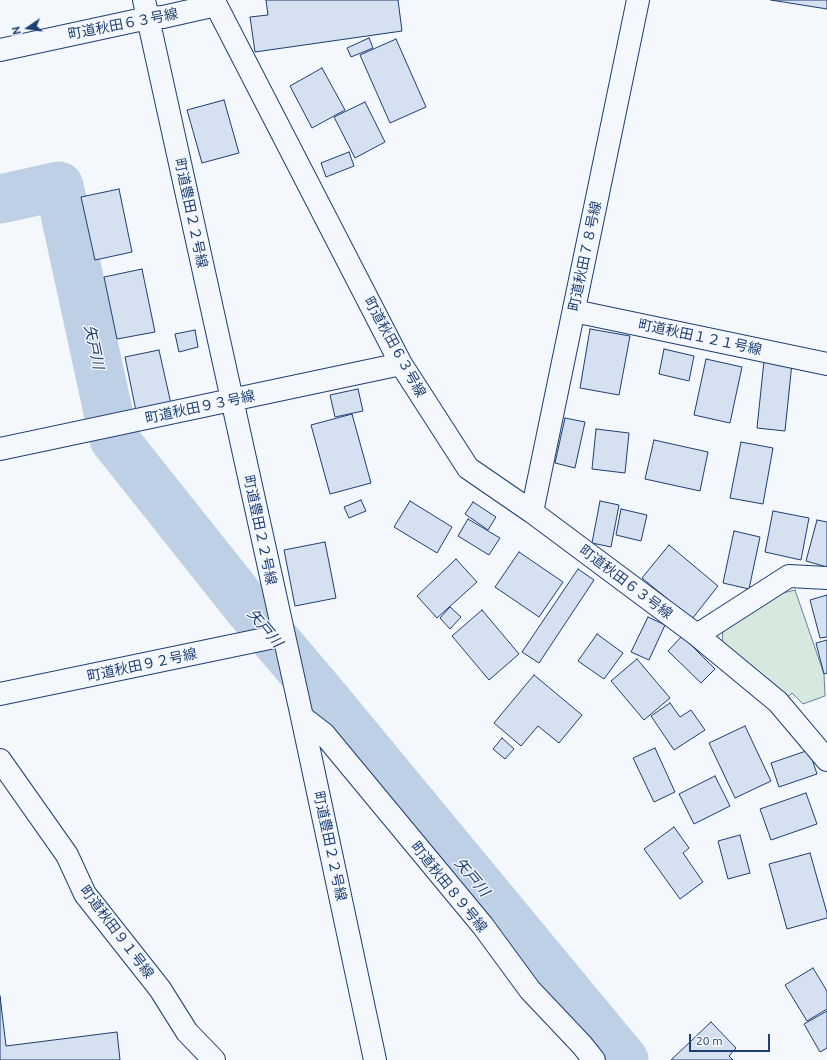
<!DOCTYPE html>
<html>
<head>
<meta charset="utf-8">
<style>
	body { margin:0 }
	#map { position:relative; width:827px; height:1060px; overflow:hidden; background:#f4f7fb; font-family:Ubuntu,sans-serif }
	canvas { display:block }
	.north { position:absolute; left:8px; top:8px; width:40px; height:40px; -webkit-text-stroke:3px #f4f7fb; paint-order:stroke; rotate:257deg; font-size:11px; font-weight:700; line-height:16px; text-align:center; color:#1d3f73 }
	.north::after { content:''; display:block; margin:auto; width:14px; height:18px; background:#1d3f73; clip-path:polygon(50% 0,100% 100%,50% 72%,0 100%) }
	.scale { position:absolute; left:689px; top:1034px; width:81px; height:18px; box-sizing:border-box; border:2px solid #1d3f73; border-top:0; padding-left:5px; font-size:12px; line-height:14px; white-space:nowrap; color:#1d3f73; -webkit-text-stroke:3px #f4f7fb; paint-order:stroke }
</style>
</head>
<body>
<div id="map">
<canvas width="827" height="1060"></canvas>
<div class="north">N</div>
<div class="scale">20 m</div>
</div>
<script>
const c = document.querySelector('canvas').getContext('2d');
c.lineJoin = 'round';
function paint(path, color) {
  c.fillStyle = color;
  c.fill(path, 'evenodd');
}
function toPath(rows) {
  const path = new Path2D();
  for (const r of rows) {
    path.moveTo(r[0], r[1]);
    for (let i = 2; i < r.length; i += 2) path.lineTo(r[i], r[i + 1]);
  }
  return path;
}
function stroke(path, color, width, dash) {
  c.strokeStyle = color;
  c.lineWidth = width;
  c.lineCap = dash ? 'butt' : 'round';
  c.setLineDash(dash || []);
  c.stroke(path);
}
function label(font, color, halo, rows, align = 'center') {
  c.font = font + ' Ubuntu,"Noto Sans JP",sans-serif';
  c.lineWidth = 3;
  c.setLineDash([]);
  c.textBaseline = 'middle';
  c.strokeStyle = halo;
  c.fillStyle = color;
  for (const [text, x, y, turn = 0] of rows) {
    c.save();
    c.translate(x, y);
    c.rotate((+turn || 0) * Math.PI / 180);
    c.textAlign = isNaN(turn) ? turn : align;
    if (halo) c.strokeText(text, 0, 0);
    c.fillText(text, 0, 0);
    c.restore();
  }
}
const green = toPath([
	[795,590,824,674,825,696,803,704,792,693,785,700,722,646,723,627,779,594,795,590]
]);
paint(green, '#d7e8df');
stroke(green, '#687fa3', 1);
stroke(toPath([
	[0,199,59,186,114,439,250,610,318,690,624,1060]
]), '#bed0e5', 49);
const building = toPath([
	[266,0,398,0,402,31,255,52,250,17,268,15,266,0],
	[771,0,827,0,827,9,771,0],
	[369,38,373,48,351,57,347,48,369,38],
	[396,39,426,107,390,123,360,55,396,39],
	[322,68,345,110,312,128,290,86,322,68],
	[224,100,239,153,202,163,187,110,224,100],
	[365,102,385,142,355,158,334,117,365,102],
	[349,152,354,166,326,177,321,163,349,152],
	[119,189,132,252,95,260,81,197,119,189],
	[142,269,155,332,117,339,104,277,142,269],
	[590,329,630,336,619,395,580,388,590,329],
	[195,330,198,347,179,352,175,334,195,330],
	[664,349,694,356,689,381,659,374,664,349],
	[159,350,171,404,136,411,125,357,159,350],
	[706,359,742,367,730,423,694,415,706,359],
	[764,361,792,363,785,431,757,428,764,361],
	[358,389,363,411,335,417,330,395,358,389],
	[352,414,371,483,330,494,311,425,352,414],
	[565,418,585,422,575,468,555,463,565,418],
	[596,429,629,433,625,473,592,469,596,429],
	[654,440,708,452,700,491,645,479,654,440],
	[741,442,773,448,763,504,730,498,741,442],
	[361,500,366,511,349,518,344,507,361,500],
	[410,501,452,527,437,553,394,527,410,501],
	[600,501,619,505,611,547,592,543,600,501],
	[473,502,496,517,488,530,465,514,473,502],
	[621,509,647,515,641,541,616,535,621,509],
	[773,511,809,518,801,560,765,552,773,511],
	[468,519,500,538,489,555,458,536,468,519],
	[817,520,827,522,827,567,806,561,817,520],
	[734,531,760,537,749,589,723,583,734,531],
	[325,542,336,598,295,606,284,550,325,542],
	[669,545,718,586,692,619,642,578,669,545],
	[519,552,563,582,539,617,495,587,519,552],
	[456,559,477,582,437,618,417,596,456,559],
	[578,569,594,580,539,663,522,652,578,569],
	[827,595,827,637,820,638,810,600,827,595],
	[450,607,461,617,450,629,440,618,450,607],
	[482,610,519,654,489,680,452,636,482,610],
	[648,617,665,625,649,660,631,652,648,617],
	[597,634,623,653,604,679,578,661,597,634],
	[682,636,715,669,701,683,668,651,682,636],
	[827,640,827,673,824,674,816,643,827,640],
	[637,659,670,698,644,720,611,681,637,659],
	[534,675,582,715,559,743,538,726,521,746,494,723,534,675],
	[670,703,680,717,691,710,705,730,674,750,651,716,670,703],
	[745,726,771,781,735,798,709,743,745,726],
	[502,738,514,749,505,759,493,749,502,738],
	[655,748,675,792,654,802,633,758,655,748],
	[809,750,817,774,779,787,771,763,809,750],
	[715,776,730,806,694,824,679,794,715,776],
	[806,793,817,824,771,840,760,809,806,793],
	[674,827,689,848,683,853,703,882,680,899,644,849,674,827],
	[740,835,750,873,728,879,718,841,740,835],
	[810,853,827,913,827,918,787,929,769,864,810,853],
	[813,968,827,991,827,1009,807,1021,785,985,813,968],
	[0,996,6,1046,117,1032,120,1060,0,1060,0,996],
	[827,1011,827,1048,820,1052,804,1024,827,1011],
	[711,1022,736,1048,729,1056,733,1060,671,1060,711,1022]
]);
paint(building, '#d5e0f0');
stroke(building, '#1d3f73', 1);
const minor = toPath([
	[144,0,302,717,375,1060],
	[0,50,148,18,163,17,216,5,401,364,468,468,532,512,697,635,778,702,827,760],
	[574,311,827,364],
	[0,449,401,364],
	[532,512,638,0],
	[697,635,789,576,827,578],
	[0,694,284,635],
	[302,717,324,734,483,926,530,990,582,1045,594,1060],
	[0,760,67,855,85,894,160,989,187,1032,214,1060]
]);
stroke(minor, '#1d3f73', 24);
stroke(minor, '#f4f7fb', 22);
label('14px', '#1d3f73', '#f4f7fb', [
	["町道秋田６３号線",123,24,-11],
	["町道豊田２２号線",191,213,78],
	["町道秋田７８号線",585,256,-78],
	["町道秋田１２１号線",700,337,12],
	["町道秋田６３号線",395,347,61],
	["町道秋田９３号線",200,407,-12],
	["町道豊田２２号線",260,530,78],
	["町道秋田６３号線",626,582,37],
	["町道秋田９２号線",142,665,-12],
	["町道豊田２２号線",330,846,78],
	["町道秋田８９号線",449,887,51],
	["町道秋田９１号線",117,932,53]
]);
label('italic 15px', '#1d3f73', '#f4f7fb', [
	["矢戸川",94,347,78],
	["矢戸川",265,628,50],
	["矢戸川",472,877,50]
]);
</script>
</body>
</html>
